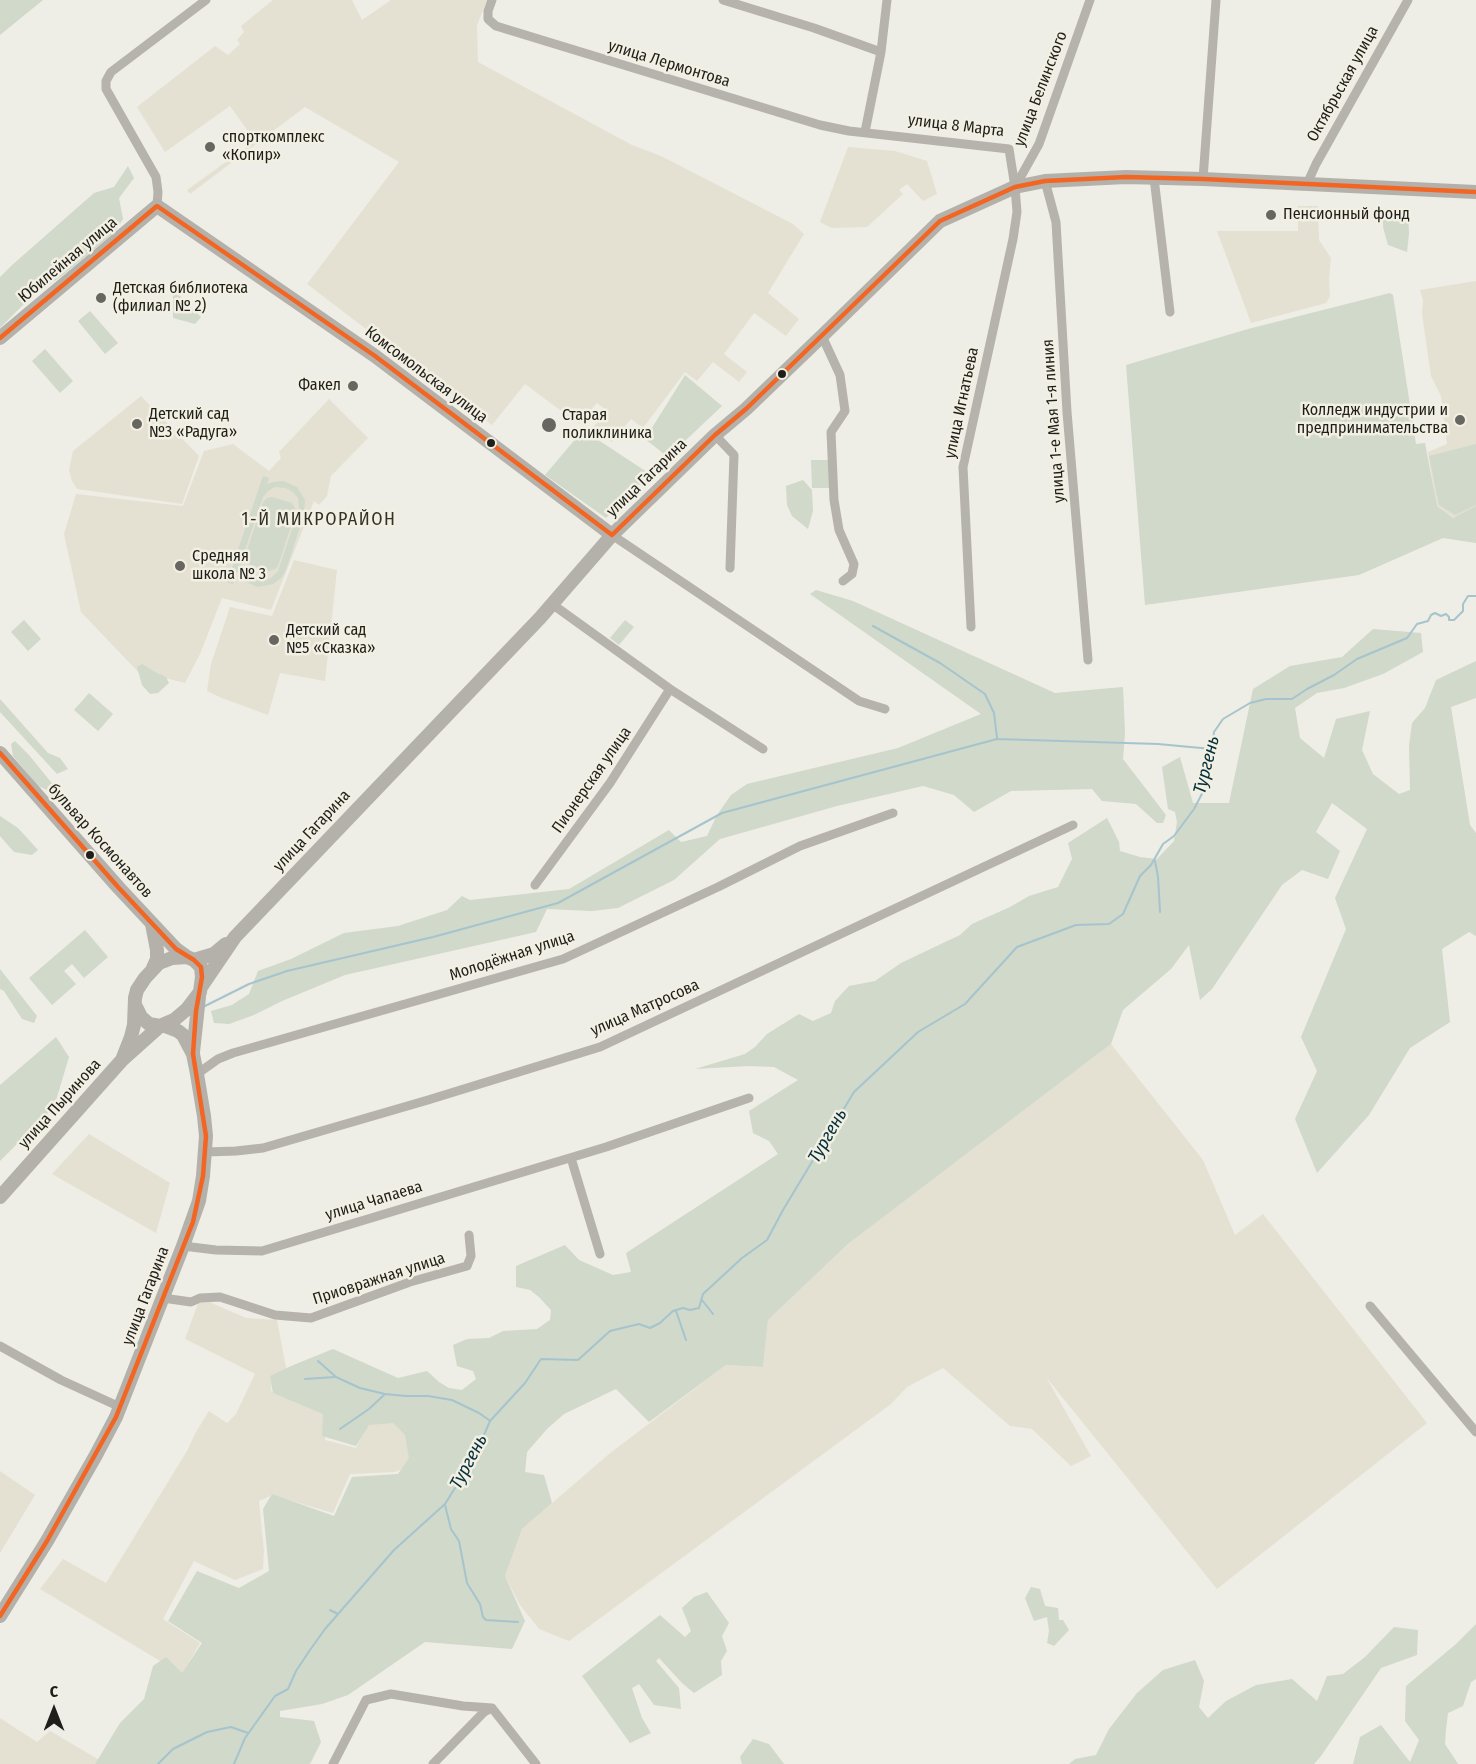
<!DOCTYPE html>
<html>
<head>
<meta charset="utf-8">
<style>
	body { margin:0 }
	#map { position:relative; width:1476px; height:1764px; overflow:hidden; background:#eeede6; font-family:"Fira Sans Condensed",sans-serif }
	canvas { display:block }
	.north { position:absolute; left:24px; top:1680px; width:60px; height:60px; -webkit-text-stroke:4px #f2efe3; paint-order:stroke; rotate:0deg; font-size:16px; font-weight:700; line-height:24px; text-align:center; color:#1f1e1a }
	.north::after { content:''; display:block; margin:auto; width:21px; height:27px; background:#1f1e1a; clip-path:polygon(50% 0,100% 100%,50% 72%,0 100%) }
</style>
</head>
<body>
<div id="map">
<canvas width="1476" height="1764"></canvas>
<div class="north">С</div>
</div>
<script>
const c = document.querySelector('canvas').getContext('2d');
c.lineJoin = 'round';
function paint(path, color) {
  c.fillStyle = color;
  c.fill(path, 'evenodd');
}
function toPath(rows) {
  const path = new Path2D();
  for (const r of rows) {
    path.moveTo(r[0], r[1]);
    for (let i = 2; i < r.length; i += 2) path.lineTo(r[i], r[i + 1]);
  }
  return path;
}
function stroke(path, color, width, dash) {
  c.strokeStyle = color;
  c.lineWidth = width;
  c.lineCap = dash ? 'butt' : 'round';
  c.setLineDash(dash || []);
  c.stroke(path);
}
function label(font, color, halo, rows, align = 'center') {
  c.font = font + ' "Fira Sans Condensed",sans-serif';
  c.lineWidth = 5;
  c.setLineDash([]);
  c.textBaseline = 'middle';
  c.strokeStyle = halo;
  c.fillStyle = color;
  for (const [text, x, y, turn = 0] of rows) {
    c.save();
    c.translate(x, y);
    c.rotate((+turn || 0) * Math.PI / 180);
    c.textAlign = isNaN(turn) ? turn : align;
    if (halo) c.strokeText(text, 0, 0);
    c.fillText(text, 0, 0);
    c.restore();
  }
}
paint(toPath([
	[273,0,352,0,362,20,391,0,487,0,477,25,478,62,632,145,661,156,793,224,804,234,768,293,799,319,786,336,754,313,724,354,747,372,739,382,713,362,697,381,685,372,643,428,631,419,612,442,592,429,606,410,597,403,579,424,525,384,492,425,307,284,399,162,305,107,190,194,187,190,255,141,230,106,165,152,137,107,215,46,228,55,240,44,237,40,244,32,241,26],
	[848,147,895,151,927,161,937,194,923,201,907,184,899,190,903,194,867,227,832,228,820,222],
	[1298,206,1318,206,1319,240,1331,258,1329,279,1330,296,1326,303,1251,323,1217,231,1298,231],
	[1476,281,1476,508,1453,518,1436,505,1428,452,1447,444,1441,396,1431,376,1422,314,1423,301,1420,290],
	[141,396,199,456,182,504,77,489,72,481,69,470,73,451],
	[329,399,368,438,331,476,327,496,319,505,314,501,271,610,222,598,200,654,185,683,165,678,146,680,81,612,64,534,76,494,183,506,204,451,233,444,269,471,281,458,279,452],
	[294,560,337,570,325,681,280,673,268,715,222,698,207,691,211,664,230,607,272,616],
	[1111,1044,1203,1160,1235,1235,1263,1214,1427,1423,1217,1589,1046,1377,1091,1456,1071,1466,1032,1429,1010,1426,943,1368,907,1387,891,1404,569,1641,539,1629,520,1605,505,1576,522,1529,609,1454,726,1365,763,1367,768,1320,848,1244],
	[89,1134,170,1183,156,1233,52,1174],
	[200,1298,246,1318,277,1320,286,1368,272,1377,271,1391,327,1414,325,1440,356,1448,368,1423,392,1421,405,1435,418,1462,395,1472,350,1474,333,1513,272,1495,259,1501,264,1551,263,1569,235,1580,194,1561,163,1619,200,1643,182,1674,40,1589,63,1559,106,1583,187,1451,196,1432,209,1411,227,1423,236,1414,255,1374,185,1339],
	[0,1471,35,1495,0,1553],
	[0,1718,37,1742,50,1731,101,1761,99,1764,0,1764]
]), '#e4e1d3');
paint(toPath([
	[0,0,43,0,0,35],
	[128,166,134,178,119,198,123,219,115,232,63,275,29,299,0,328,0,277,11,266,94,193,114,187],
	[1408,208,1409,234,1407,252,1388,245,1383,227,1383,209],
	[173,289,201,317,195,324,173,318],
	[1390,293,1393,295,1416,444,1425,443,1437,506,1453,518,1476,506,1476,543,1443,538,1359,575,1145,605,1126,365,1248,329],
	[90,311,118,343,105,354,78,321],
	[45,349,73,381,60,393,32,361],
	[685,375,722,406,668,457,645,439],
	[583,430,650,474,606,518,545,475],
	[1476,444,1476,505,1455,515,1439,505,1429,456],
	[811,460,829,460,830,488,812,488],
	[263,476,269,478,267,484,273,482,283,481,297,487,305,500,304,515,286,570,281,578,273,584,258,587,244,581,237,571,233,584,227,582],
	[275,487,286,488,293,492,298,498,299,509,278,571,270,579,259,581,251,578,246,573,242,566,242,559,263,497,268,491],
	[803,480,812,490,813,511,808,529,792,516,787,505,786,486],
	[272,497,292,503,296,511,278,566,275,569,269,571,249,564,245,556,263,502,267,498],
	[816,590,853,601,1055,693,1123,687,1125,733,1123,759,1166,815,1163,823,1157,823,1136,804,1102,801,1092,789,1011,791,974,812,954,795,923,786,837,806,720,839,674,880,618,908,592,911,547,909,536,932,345,975,282,1001,254,1015,229,1024,214,1023,211,1011,232,1005,249,994,258,971,291,959,344,933,398,926,447,910,462,896,470,900,569,889,669,830,681,842,707,836,717,815,731,795,747,784,898,748,981,714,810,594],
	[24,620,41,639,28,651,11,632],
	[625,620,634,627,619,645,610,638],
	[1373,629,1421,633,1423,652,1383,674,1344,688,1317,693,1295,708,1300,738,1324,758,1336,719,1370,711,1362,750,1373,774,1399,794,1410,790,1409,746,1412,723,1425,708,1436,680,1476,661,1476,698,1451,707,1470,825,1476,833,1476,936,1469,932,1442,949,1450,1022,1410,1048,1369,1115,1317,1173,1295,1119,1317,1071,1301,1037,1346,929,1335,898,1367,829,1332,803,1316,832,1340,851,1328,879,1302,870,1282,885,1212,989,1200,1000,1189,945,1171,969,1123,1010,1111,1044,848,1244,768,1320,763,1367,726,1365,649,1422,616,1389,564,1414,547,1429,527,1452,525,1472,544,1475,552,1503,522,1529,505,1576,525,1621,512,1649,425,1642,348,1695,322,1704,280,1711,280,1717,314,1721,321,1742,310,1764,95,1764,120,1723,144,1699,153,1666,166,1657,182,1673,202,1643,168,1621,197,1571,239,1588,269,1571,263,1509,272,1494,334,1516,352,1477,398,1474,409,1458,405,1435,393,1423,369,1425,356,1446,322,1436,323,1414,273,1393,270,1376,291,1366,333,1349,398,1378,427,1371,439,1382,449,1388,462,1390,476,1379,473,1371,457,1366,453,1345,467,1339,489,1338,503,1331,537,1329,550,1320,551,1310,539,1297,530,1290,516,1287,516,1266,565,1245,579,1260,613,1275,631,1272,626,1253,778,1154,769,1141,753,1133,749,1111,798,1080,774,1067,748,1066,695,1069,745,1054,755,1047,767,1034,799,1014,813,1021,831,1013,835,1001,849,986,875,981,901,963,960,935,972,924,1010,907,1029,896,1058,887,1072,859,1068,843,1107,818,1119,842,1120,851,1140,857,1157,859,1174,841,1177,822,1175,812,1168,809,1162,767,1180,757,1193,803,1229,803,1253,689,1290,666,1342,657],
	[142,664,155,672,166,677,169,683,158,693,150,694,142,685,137,667],
	[89,693,113,714,98,731,74,710],
	[0,699,48,753,60,758,68,769,57,774,0,712],
	[15,741,29,755,55,787,47,790,38,786,13,756,11,744],
	[0,816,18,828,38,850,32,855,14,852,0,836],
	[85,930,108,957,84,978,72,964,64,971,76,984,52,1005,29,978],
	[0,969,37,1016,34,1023,22,1019,4,991,0,989],
	[56,1037,69,1057,54,1107,0,1161,0,1085],
	[1031,1587,1040,1589,1045,1606,1058,1608,1059,1620,1063,1620,1069,1630,1054,1646,1047,1643,1049,1631,1047,1617,1034,1621,1025,1598],
	[707,1592,729,1623,722,1636,727,1651,721,1661,722,1675,694,1693,682,1683,659,1658,656,1661,679,1688,681,1709,654,1705,639,1684,632,1688,642,1718,651,1733,630,1743,582,1676,660,1615,685,1637,691,1631,682,1608,694,1597],
	[1476,1624,1476,1679,1471,1682,1463,1706,1448,1713,1446,1729,1445,1744,1458,1764,1353,1764,1360,1737,1381,1725,1410,1762,1419,1740,1405,1721,1406,1686,1456,1644],
	[1394,1627,1418,1630,1417,1655,1381,1668,1321,1756,1314,1764,1069,1764,1075,1759,1096,1755,1109,1729,1137,1693,1163,1670,1195,1660,1204,1681,1199,1707,1208,1718,1226,1701,1256,1685,1292,1679,1317,1701,1327,1676,1343,1674,1365,1657],
	[753,1739,769,1744,784,1764,742,1764,740,1757]
]), '#d0d9ca');
stroke(toPath([
	[873,626,940,663,985,694,994,713,997,738],
	[1155,861,1158,877,1160,912],
	[203,1007,249,984,287,971,433,937,558,903,722,813,997,739,1158,744,1212,749],
	[702,1300,713,1314],
	[676,1311,686,1340],
	[318,1361,336,1377,360,1388,385,1394,406,1396,428,1396,452,1400,479,1413,489,1420],
	[305,1379,335,1377],
	[340,1429,369,1409,385,1394],
	[445,1505,451,1529,459,1541,467,1583,480,1604,483,1617,486,1620,518,1622],
	[330,1610,338,1614],
	[158,1764,173,1749,207,1732,231,1727,248,1733],
	[234,1764,245,1738,275,1696,288,1689,296,1671,310,1650,325,1629,394,1550,445,1504,475,1456,490,1421,525,1383,541,1359,578,1360,610,1331,639,1324,650,1328,660,1323,673,1311,683,1308,690,1310,699,1308,703,1294,742,1258,767,1240,783,1210,854,1092,918,1032,965,1004,1017,947,1076,925,1109,924,1123,914,1140,876,1151,865,1163,844,1174,836,1194,809,1205,788,1204,773,1208,768,1206,761,1212,749,1214,732,1223,719,1250,703,1266,699,1292,699,1307,689,1334,675,1357,659,1407,638,1417,624,1428,621,1431,615,1435,613,1441,616,1446,614,1449,617,1449,620,1454,620,1463,611,1463,604,1468,596,1476,596]
]), '#a6c4cd', 2);
stroke(toPath([
	[492,0,488,11,488,19,496,26,820,125,849,131,1009,149,1015,187,1017,212,1013,239,963,467,971,627],
	[723,0,814,28,881,52],
	[865,132,881,52,887,0],
	[1154,178,1170,312],
	[1203,179,1216,0],
	[1045,181,1056,222,1067,412,1088,660],
	[1307,184,1316,164,1408,0],
	[1015,187,1039,144,1090,0],
	[157,206,158,192,156,177,106,89,106,81,111,72,206,0],
	[822,336,840,375,845,411,831,432,834,500,839,530,854,564,852,574,843,581],
	[715,435,734,455,730,568],
	[612,535,859,701,885,709],
	[552,604,670,689,763,749],
	[535,885,610,783,670,689],
	[197,1074,218,1059,233,1053,563,959,718,887,800,846,893,813],
	[206,1152,236,1151,263,1148,428,1100,600,1047,1073,825],
	[571,1158,600,1254],
	[183,1246,216,1250,262,1251,606,1147,749,1098],
	[163,1298,191,1302,200,1298,220,1297,275,1315,311,1318,410,1282,467,1266,471,1256,469,1235],
	[1370,1306,1476,1432],
	[0,1346,61,1380,120,1407],
	[492,1708,536,1764],
	[333,1764,366,1700,391,1694,463,1706,492,1708],
	[433,1764,484,1712,492,1708]
]), '#b6b2ac', 9);
stroke(toPath([
	[0,338,157,206,375,356,612,535],
	[0,753,118,887,176,949,187,957],
	[152,924,157,950,157,959,153,968],
	[194,960,214,954,226,944],
	[201,987,235,937,540,618,612,535,715,435,746,409,822,336,940,221,1015,187,1045,181,1126,177,1203,179,1476,192],
	[193,1052,199,997],
	[122,1060,131,1037,134,1025,135,998,137,990,145,978,159,963,172,958,187,957,194,960,201,967,202,977,200,992,187,1009,174,1020,160,1026,149,1024,141,1017,135,1005],
	[0,1197,122,1060,160,1026],
	[0,1616,47,1541,96,1455,116,1417,183,1246,199,1201,203,1176,206,1136,204,1116,197,1074,193,1054,183,1035,178,1031,165,1026]
]), '#b4b1aa', 14);
stroke(toPath([
	[0,338,157,206,375,356,612,535,715,435,746,409,940,221,1015,187,1045,181,1126,177,1203,179,1476,192],
	[0,753,118,887,176,949,194,960,201,967,202,977,196,1011,193,1054,206,1136,203,1176,193,1222,116,1417,47,1541,0,1616]
]), '#f26522', 4.5);
for (const [x, y, r, color] of [
	[210,147,6,"#676661"],
	[1271,215,6,"#676661"],
	[101,298,6,"#676661"],
	[782,374,5,"#1f1e1a"],
	[353,386,6,"#676661"],
	[1460,420,6,"#676661"],
	[137,424,6,"#676661"],
	[549,425,8,"#676661"],
	[491,443,5,"#1f1e1a"],
	[180,566,6,"#676661"],
	[274,640,6,"#676661"],
	[90,855,5,"#1f1e1a"]
]) {
  const dot = new Path2D();
  dot.arc(x, y, r, 0, 2 * Math.PI);
  c.fillStyle = color;
  c.fill(dot);
  stroke(dot, '#f2efe3', 2);
}
label('16px', '#1f1e1a', '#f2efe3', [
	["улица Лермонтова",669,64,17],
	["Октябрьская улица",1343,84,-61],
	["улица Белинского",1041,89,-69],
	["улица 8 Марта",956,126,7],
	["Юбилейная улица",68,260,-40],
	["Комсомольская улица",426,375,37],
	["улица Игнатьева",962,403,-78],
	["улица 1-е Мая 1-я линия",1054,421,-94],
	["улица Гагарина",647,478,-44],
	["Пионерская улица",592,780,-55],
	["улица Гагарина",312,831,-47],
	["бульвар Космонавтов",100,841,48],
	["Молодёжная улица",512,956,-18],
	["улица Матросова",645,1008,-24],
	["улица Пыринова",60,1104,-48],
	["улица Чапаева",374,1201,-17],
	["Приовражная улица",379,1279,-18],
	["улица Гагарина",146,1296,-69]
]);
label('16px', '#1f1e1a', '#f2efe3', [
	["спорткомплекс",222,138],
	["«Копир»",222,156],
	["Пенсионный фонд",1283,215],
	["Детская библиотека",113,289],
	["(филиал № 2)",113,307],
	["Факел",341,386,"right"],
	["Колледж индустрии и",1448,411,"right"],
	["предпринимательства",1448,429,"right"],
	["Детский сад",149,415],
	["№3 «Радуга»",149,433],
	["Старая",562,416],
	["поликлиника",562,434],
	["Средняя",192,557],
	["школа № 3",192,575],
	["Детский сад",286,631],
	["№5 «Сказка»",286,649]
], 'left');
c.letterSpacing = '1.5px';
label('18px', '#343228', '#f2efe3', [
	["1-Й МИКРОРАЙОН",319,520]
]);
c.letterSpacing = '0px';
label('italic 18px', '#05303c', '#f2efe3', [
	["Тургень",1207,765,-76],
	["Тургень",828,1136,-60],
	["Тургень",469,1462,-62]
]);
</script>
</body>
</html>
